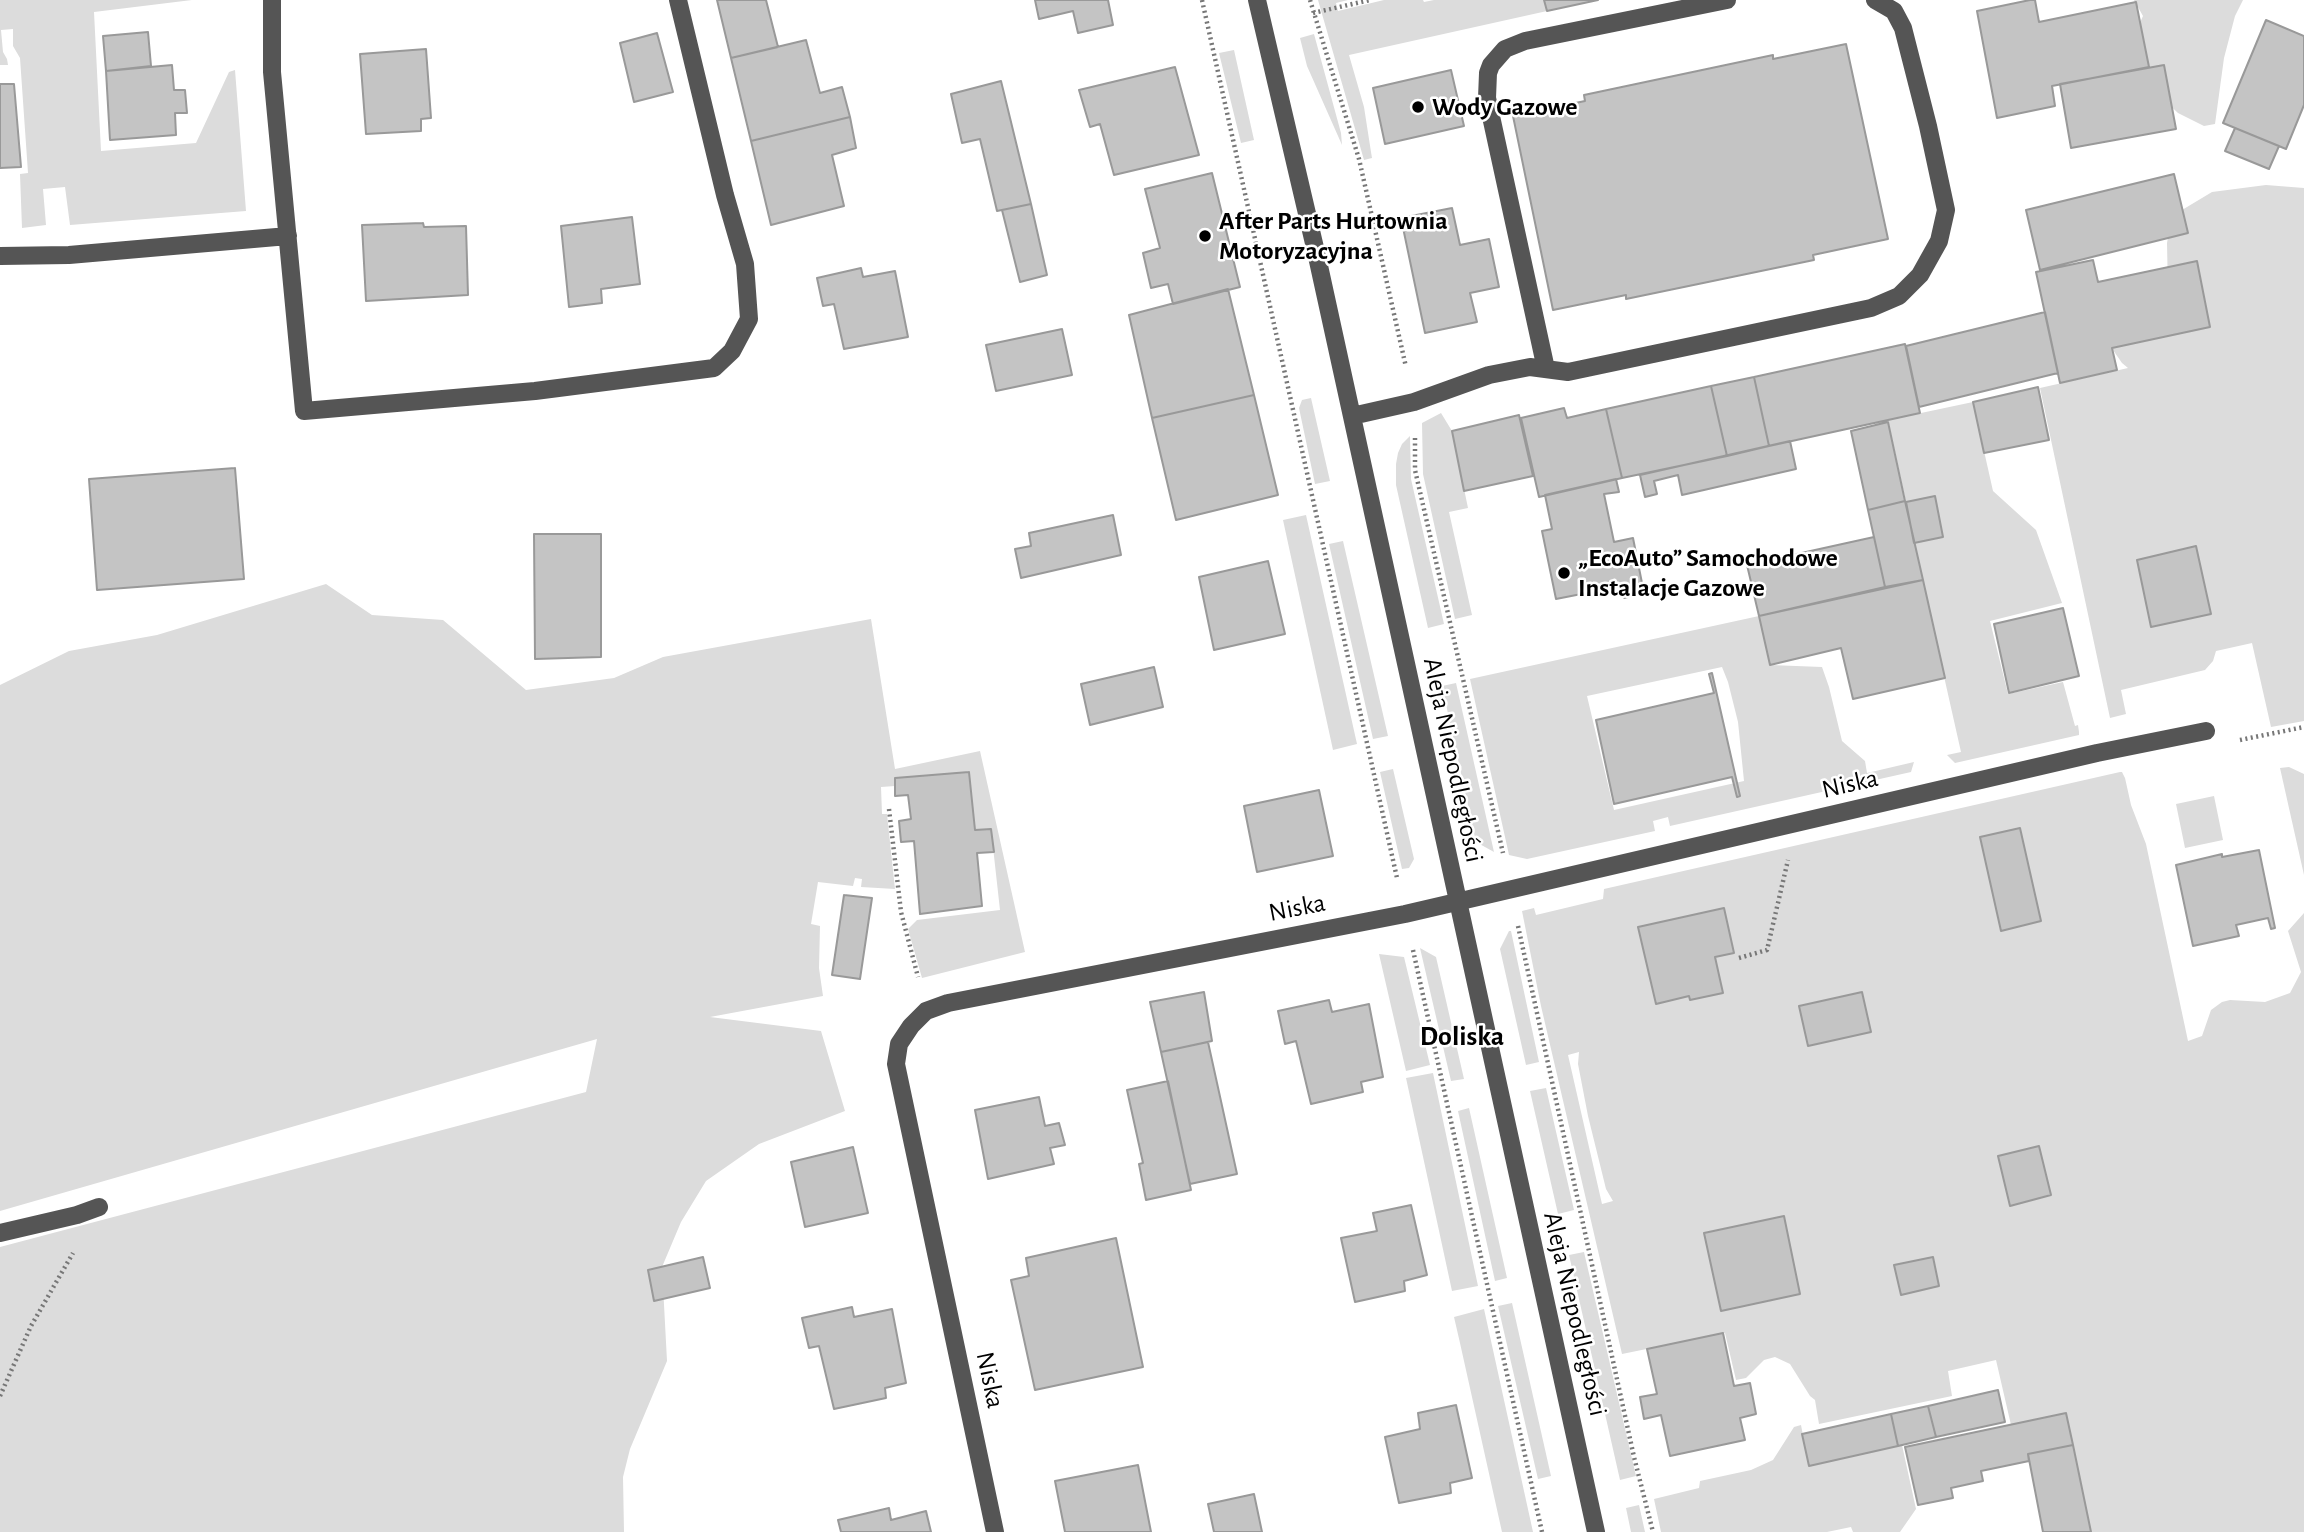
<!DOCTYPE html>
<html>
<head>
<meta charset="utf-8">
<style>
	body { margin:0 }
	canvas { display:block; background:#fff }
</style>
</head>
<body>
<canvas width="2304" height="1532"></canvas>
<script>
const c = document.querySelector('canvas').getContext('2d');
c.lineJoin = 'round';
function paint(path, color) {
  c.fillStyle = color;
  c.fill(path, 'evenodd');
}
function toPath(rows) {
  const path = new Path2D();
  for (const r of rows) {
    path.moveTo(r[0], r[1]);
    for (let i = 2; i < r.length; i += 2) path.lineTo(r[i], r[i + 1]);
  }
  return path;
}
function stroke(path, color, width, dash) {
  c.strokeStyle = color;
  c.lineWidth = width;
  c.lineCap = dash ? 'butt' : 'round';
  c.setLineDash(dash || []);
  c.stroke(path);
}
function label(font, color, halo, rows, align = 'center') {
  c.font = font + ' "Alegreya Sans",sans-serif';
  c.lineWidth = 5;
  c.setLineDash([]);
  c.textBaseline = 'middle';
  c.strokeStyle = halo;
  c.fillStyle = color;
  for (const [text, x, y, turn = 0] of rows) {
    c.save();
    c.translate(x, y);
    c.rotate((+turn || 0) * Math.PI / 180);
    c.textAlign = isNaN(turn) ? turn : align;
    if (halo) c.strokeText(text, 0, 0);
    c.fillText(text, 0, 0);
    c.restore();
  }
}
paint(toPath([
	[0,0,192,0,94,12,101,151,196,143,229,72,235,70,246,211,70,225,65,187,43,189,46,225,22,228,20,174,28,173,20,58,13,46,13,29,1,30,3,52,7,59,8,65,0,65],
	[1318,0,1348,0,1336,3,1338,11,1384,0,1423,0,1424,2,1434,0,1544,0,1547,11,1349,55,1364,107,1371,152,1372,158,1364,160],
	[2134,0,2243,0,2235,16,2224,58,2215,124,2204,126,2178,113,2144,81,2130,45,2143,16],
	[1314,34,1341,133,1342,145,1307,66,1300,38],
	[1234,50,1254,140,1241,143,1219,53],
	[2266,185,2304,188,2304,721,2271,727,2252,643,2216,651,2213,661,2205,670,2121,690,2126,714,2110,718,2040,388,2128,368,2122,363,2104,337,2168,293,2167,243,2172,216,2212,192],
	[1311,398,1330,481,1315,484,1299,408,1302,400],
	[1973,402,1993,491,2036,530,2062,603,1990,621,2008,694,2063,682,2075,726,2078,725,2079,732,2079,735,1955,763,1947,755,1961,752,1914,543,1935,496,1906,502,1888,420],
	[1441,413,1452,431,1468,508,1449,512,1472,615,1455,619,1423,474,1422,423],
	[1410,436,1411,479,1444,624,1428,628,1396,485,1396,464,1398,453,1402,444],
	[1306,515,1357,744,1333,750,1283,520],
	[1343,541,1388,736,1373,739,1329,544],
	[326,584,372,615,443,620,526,690,614,678,663,657,871,619,895,769,980,751,1025,952,922,978,908,929,917,920,1000,910,991,829,975,830,969,772,895,778,895,786,881,787,882,814,887,814,895,889,861,887,862,879,855,878,853,886,818,882,811,924,820,926,819,968,823,996,710,1017,821,1031,845,1111,759,1144,706,1181,681,1222,662,1267,667,1361,630,1449,623,1477,624,1532,0,1532,0,1247,586,1092,597,1039,0,1211,0,685,69,651,157,635],
	[1759,616,1770,665,1822,667,1829,687,1842,741,1865,761,1867,773,1914,762,1911,772,1670,826,1668,817,1653,821,1655,831,1527,859,1509,855,1470,679],
	[1722,667,1728,682,1738,722,1744,781,1614,810,1587,696],
	[1456,683,1494,852,1476,842,1442,686],
	[2289,767,2304,774,2304,875,2280,768],
	[1393,769,1414,859,1409,868,1402,869,1380,772],
	[2120,772,2122,772,2125,778,2131,805,2146,844,2188,1041,2202,1036,2211,1010,2222,1002,2230,1000,2265,1002,2290,993,2301,972,2288,931,2304,913,2304,1532,2091,1532,2066,1414,2011,1425,1996,1360,1948,1371,1952,1396,1819,1424,1815,1400,1810,1396,1790,1364,1775,1357,1764,1360,1746,1378,1736,1380,1725,1333,1622,1354,1541,1006,1522,911,1534,908,1536,915,1603,899,1604,889],
	[1579,1052,1578,1064,1588,1116,1606,1189,1613,1201,1602,1204,1568,1055],
	[2214,796,2223,840,2185,848,2176,804],
	[1509,931,1511,931,1539,1062,1526,1065,1500,949],
	[1420,948,1436,957,1464,1079,1451,1081],
	[1379,954,1404,957,1430,1065,1406,1071],
	[1433,1073,1478,1286,1452,1291,1406,1078],
	[1546,1088,1574,1210,1558,1214,1530,1091],
	[1469,1108,1507,1278,1495,1281,1458,1111],
	[1584,1252,1636,1476,1620,1480,1569,1255],
	[1512,1303,1551,1476,1538,1479,1498,1306],
	[1484,1309,1533,1532,1502,1532,1460,1343,1454,1317],
	[1801,1425,1809,1466,1902,1445,1916,1509,1900,1532,1853,1532,1851,1527,1827,1532,1661,1532,1654,1499,1699,1488,1700,1481,1751,1470,1773,1460,1794,1427],
	[1639,1505,1645,1532,1631,1532,1626,1508]
]), '#dcdcdc');
const building = toPath([
	[717,0,766,0,778,47,731,58,717,0],
	[1035,0,1108,0,1113,25,1078,33,1073,11,1039,19,1035,0],
	[1544,0,1598,0,1547,11,1544,0],
	[2030,0,2035,0,2039,22,2136,2,2149,67,2052,86,2055,106,1997,118,1977,11,2030,0],
	[2266,20,2304,36,2304,105,2286,149,2223,123,2266,20],
	[148,32,151,66,106,71,103,36,148,32],
	[657,33,673,92,634,102,620,43,657,33],
	[806,40,820,93,842,87,850,117,751,141,731,58,806,40],
	[1846,44,1888,239,1813,255,1814,260,1626,299,1626,295,1553,310,1513,116,1585,101,1584,95,1773,55,1773,59,1846,44],
	[426,49,431,118,421,119,421,131,366,134,360,54,426,49],
	[172,65,174,90,185,90,187,113,175,113,176,135,110,140,106,71,172,65],
	[2164,65,2176,129,2071,148,2060,84,2164,65],
	[1175,67,1199,155,1114,175,1100,124,1090,127,1079,90,1175,67],
	[1451,70,1464,126,1385,144,1373,88,1451,70],
	[1001,81,1031,204,997,211,980,139,962,143,951,94,1001,81],
	[0,84,14,84,21,167,0,168,0,84],
	[850,117,856,148,832,155,844,206,771,225,751,141,850,117],
	[2235,128,2279,146,2269,169,2225,151,2235,128],
	[1212,173,1240,287,1173,304,1168,284,1151,288,1143,253,1160,248,1145,189,1212,173],
	[2174,174,2188,233,2040,270,2026,210,2174,174],
	[1031,204,1047,275,1020,282,1002,210,1031,204],
	[1452,208,1460,245,1489,239,1499,287,1470,293,1477,322,1425,333,1401,218,1452,208],
	[632,217,640,284,601,289,602,303,569,307,561,226,632,217],
	[423,223,424,227,466,226,468,295,366,301,362,225,423,223],
	[2093,260,2098,282,2197,261,2210,327,2112,348,2117,370,2060,383,2036,272,2093,260],
	[861,268,863,277,895,271,908,337,844,349,834,304,823,306,817,278,861,268],
	[1228,289,1254,395,1152,418,1129,315,1228,289],
	[2045,312,2058,373,1919,407,1906,346,2045,312],
	[1062,329,1072,375,996,391,986,345,1062,329],
	[1905,344,1920,413,1769,446,1754,377,1905,344],
	[1754,377,1769,446,1727,456,1711,386,1754,377],
	[1711,386,1727,456,1622,478,1606,409,1711,386],
	[2038,387,2049,440,1984,453,1973,402,2038,387],
	[1254,395,1278,495,1176,520,1152,418,1254,395],
	[1564,408,1567,418,1606,409,1622,478,1539,497,1521,418,1564,408],
	[1519,415,1533,476,1464,491,1452,431,1519,415],
	[1888,422,1905,501,1868,510,1851,431,1888,422],
	[1790,441,1796,469,1682,495,1678,475,1654,481,1657,494,1645,497,1640,475,1790,441],
	[235,468,244,579,97,590,89,479,235,468],
	[1616,479,1619,492,1604,494,1614,542,1633,538,1644,593,1624,598,1622,586,1556,599,1542,531,1552,529,1545,495,1616,479],
	[1935,496,1943,537,1914,543,1906,502,1935,496],
	[1905,501,1923,580,1885,587,1868,510,1905,501],
	[1113,515,1121,555,1021,578,1015,549,1031,546,1029,533,1113,515],
	[534,534,601,534,601,657,535,659,534,534],
	[1874,537,1885,587,1759,616,1747,565,1874,537],
	[2196,546,2211,614,2151,627,2137,560,2196,546],
	[1268,561,1285,634,1214,650,1199,577,1268,561],
	[1923,580,1945,678,1853,699,1841,648,1770,665,1759,616,1923,580],
	[2063,608,2079,676,2009,693,1994,624,2063,608],
	[1154,667,1163,707,1090,725,1081,684,1154,667],
	[1712,673,1740,796,1737,797,1732,777,1614,804,1596,720,1714,693,1709,674,1712,673],
	[969,772,975,830,991,829,994,852,977,853,982,906,920,914,914,841,901,842,899,821,911,819,908,795,895,796,895,778,969,772],
	[1319,790,1333,856,1257,872,1244,806,1319,790],
	[2020,828,2041,921,2001,931,1980,837,2020,828],
	[2259,850,2275,928,2271,929,2268,918,2236,925,2239,936,2193,946,2176,865,2222,854,2222,857,2259,850],
	[844,895,872,898,860,979,832,975,844,895],
	[1724,908,1734,953,1715,957,1723,993,1690,1000,1689,996,1656,1004,1638,927,1724,908],
	[1204,992,1212,1041,1161,1052,1150,1002,1204,992],
	[1862,992,1871,1032,1808,1046,1799,1006,1862,992],
	[1329,1000,1332,1012,1369,1004,1383,1077,1361,1082,1363,1092,1311,1104,1296,1041,1285,1044,1278,1011,1329,1000],
	[1208,1042,1237,1174,1190,1184,1161,1052,1208,1042],
	[1168,1081,1191,1190,1146,1200,1139,1164,1143,1163,1127,1090,1168,1081],
	[1039,1097,1045,1126,1059,1123,1065,1145,1050,1148,1054,1164,988,1179,975,1110,1039,1097],
	[2039,1146,2051,1195,2010,1206,1998,1156,2039,1146],
	[853,1147,868,1213,805,1227,791,1162,853,1147],
	[1411,1205,1427,1275,1404,1281,1405,1291,1355,1302,1341,1238,1377,1231,1373,1213,1411,1205],
	[1784,1216,1800,1294,1721,1311,1704,1233,1784,1216],
	[1116,1238,1143,1367,1035,1390,1011,1280,1029,1276,1026,1258,1116,1238],
	[703,1257,710,1288,654,1301,648,1270,703,1257],
	[1933,1257,1939,1286,1901,1295,1894,1265,1933,1257],
	[852,1307,854,1317,892,1309,906,1383,885,1388,886,1398,834,1409,819,1346,809,1348,802,1318,852,1307],
	[1723,1333,1734,1386,1750,1383,1756,1414,1740,1418,1745,1440,1670,1456,1661,1415,1644,1419,1640,1397,1657,1394,1647,1349,1723,1333],
	[1998,1390,2005,1422,1936,1437,1928,1406,1998,1390],
	[1456,1405,1472,1478,1450,1483,1451,1493,1399,1503,1385,1437,1420,1429,1418,1413,1456,1405],
	[1928,1406,1936,1437,1898,1446,1891,1414,1928,1406],
	[2066,1413,2073,1445,2028,1454,2029,1461,1981,1471,1983,1481,1951,1488,1953,1498,1918,1505,1905,1447,2066,1413],
	[1891,1414,1898,1446,1809,1466,1802,1434,1891,1414],
	[2073,1445,2091,1532,2043,1532,2028,1454,2073,1445],
	[1138,1465,1151,1532,1065,1532,1055,1481,1138,1465],
	[1254,1494,1262,1532,1214,1532,1208,1504,1254,1494],
	[889,1508,891,1520,926,1511,931,1532,841,1532,838,1520,889,1508]
]);
paint(building, '#c4c4c4');
stroke(building, '#999', 2);
stroke(toPath([
	[1202,0,1397,878],
	[1310,0,1359,159,1406,367],
	[1313,13,1370,0],
	[1415,438,1415,470,1503,853],
	[2240,740,2304,727],
	[889,809,901,912,918,977],
	[1518,926,1634,1457,1653,1532],
	[1413,950,1542,1532],
	[1739,958,1767,950,1788,860],
	[0,1396,31,1326,73,1253]
]), '#777', 4.5, [2, 3.5]);
stroke(toPath([
	[272,0,272,72,304,411,535,391,714,368,732,351,749,319,745,264,725,195,678,0],
	[1257,0,1316,252,1596,1532],
	[0,256,69,255,288,236],
	[1546,369,1487,98,1488,73,1491,65,1505,49,1525,41,1727,0],
	[1352,416,1414,402,1489,375,1530,367,1568,372,1871,308,1899,296,1920,275,1939,241,1946,210,1928,126,1903,28,1894,11,1875,0],
	[0,1233,77,1215,99,1207],
	[995,1532,896,1064,899,1044,911,1026,926,1011,948,1003,1405,914,2097,753,2206,731]
]), '#555', 18);
for (const [x, y, r, color] of [
	[1418,107,7,"#000"],
	[1205,236,7,"#000"],
	[1564,573,7,"#000"]
]) {
  const dot = new Path2D();
  dot.arc(x, y, r, 0, 2 * Math.PI);
  c.fillStyle = color;
  c.fill(dot);
  stroke(dot, '#fff', 2.5);
}
label('bold 26px', '#000', '#fff', [
	["Wody Gazowe",1432,107],
	["After Parts Hurtownia",1219,221],
	["Motoryzacyjna",1219,251],
	["„EcoAuto” Samochodowe",1578,558],
	["Instalacje Gazowe",1578,588]
], 'left');
label('26px', '#000', '#fff', [
	["Aleja Niepodległości",1453,760,78],
	["Niska",1850,784,-13],
	["Niska",1297,908,-11],
	["Aleja Niepodległości",1575,1314,77],
	["Niska",990,1380,78]
]);
label('bold 28px', '#000', '#fff', [
	["Doliska",1462,1037]
]);
</script>
</body>
</html>
